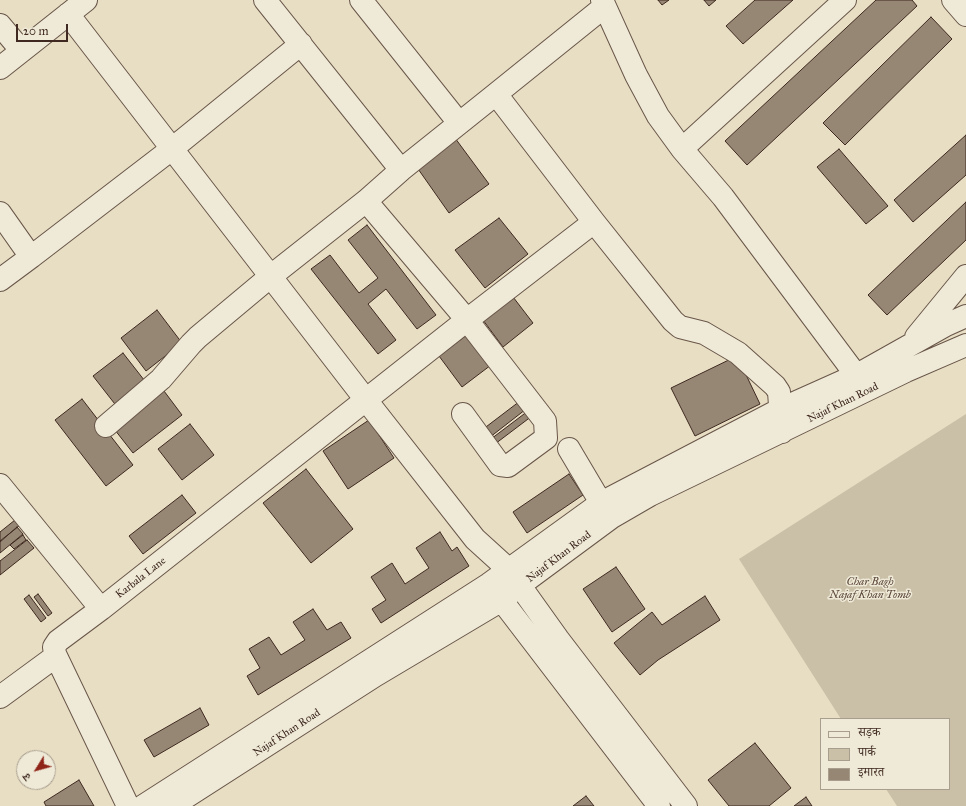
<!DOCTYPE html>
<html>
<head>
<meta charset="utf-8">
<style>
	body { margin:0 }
	#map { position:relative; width:966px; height:806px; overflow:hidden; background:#e7dec3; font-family:"IM FELL Great Primer","Noto Serif Devanagari",serif }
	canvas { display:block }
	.legend { position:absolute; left:820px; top:718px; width:130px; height:72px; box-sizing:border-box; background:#efead8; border:1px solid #a99d8e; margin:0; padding:5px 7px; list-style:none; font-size:12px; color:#3f2920 }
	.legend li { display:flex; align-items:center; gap:8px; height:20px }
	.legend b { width:20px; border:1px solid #a99d8e }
	.north { position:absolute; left:16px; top:750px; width:40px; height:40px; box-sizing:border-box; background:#efead8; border:1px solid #a99d8e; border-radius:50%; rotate:233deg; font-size:11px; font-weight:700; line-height:16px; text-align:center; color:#3f2920 }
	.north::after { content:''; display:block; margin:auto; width:14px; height:18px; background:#8f2418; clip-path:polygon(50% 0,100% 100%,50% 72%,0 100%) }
	.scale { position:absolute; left:16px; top:24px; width:52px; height:18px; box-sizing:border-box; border:2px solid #3f2920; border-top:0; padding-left:5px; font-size:12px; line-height:14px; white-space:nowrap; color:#3f2920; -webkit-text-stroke:3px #efead8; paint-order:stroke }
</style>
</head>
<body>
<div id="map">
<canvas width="966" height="806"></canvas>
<ul class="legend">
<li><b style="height:5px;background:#efead8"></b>सड़क</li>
<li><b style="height:11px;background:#cabfa7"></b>पार्क</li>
<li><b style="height:11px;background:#968775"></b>इमारत</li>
</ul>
<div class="north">उ</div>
<div class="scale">20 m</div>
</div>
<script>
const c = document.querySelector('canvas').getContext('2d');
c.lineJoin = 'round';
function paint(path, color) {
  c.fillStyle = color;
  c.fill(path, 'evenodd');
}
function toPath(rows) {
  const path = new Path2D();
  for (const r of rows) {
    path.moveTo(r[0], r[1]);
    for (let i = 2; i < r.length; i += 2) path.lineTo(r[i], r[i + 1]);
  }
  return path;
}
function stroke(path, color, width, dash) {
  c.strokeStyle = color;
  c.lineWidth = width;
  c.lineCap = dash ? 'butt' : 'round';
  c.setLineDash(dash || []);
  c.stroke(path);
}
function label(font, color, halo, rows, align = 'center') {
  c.font = font + ' "IM FELL Great Primer",serif';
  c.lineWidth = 3;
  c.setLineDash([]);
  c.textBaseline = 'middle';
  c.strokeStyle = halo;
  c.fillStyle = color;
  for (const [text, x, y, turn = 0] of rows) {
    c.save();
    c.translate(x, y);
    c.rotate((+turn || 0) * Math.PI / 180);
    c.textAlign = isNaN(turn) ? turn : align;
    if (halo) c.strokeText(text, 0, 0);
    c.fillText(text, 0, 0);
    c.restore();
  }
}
paint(toPath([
	[966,414,966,806,897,806,886,789,949,789,949,719,841,719,739,559]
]), '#cabfa7');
const building = toPath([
	[658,0,669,0,662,5,658,0],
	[704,0,716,0,709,6,704,0],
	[755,0,793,0,743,44,726,26,755,0],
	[876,0,912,0,917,6,747,165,725,141,876,0],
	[931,17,952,39,845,145,823,123,931,17],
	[966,135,966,175,913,222,894,200,966,135],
	[455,138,489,184,449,213,416,166,455,138],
	[839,149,888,206,866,224,817,167,839,149],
	[966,202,966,240,887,315,868,295,966,202],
	[499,218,528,254,485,288,455,250,499,218],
	[367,225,436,315,417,329,386,289,368,304,396,340,378,354,311,269,330,255,359,293,378,278,348,240,367,225],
	[510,293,533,323,503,347,480,316,510,293],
	[157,310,182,343,146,371,121,338,157,310],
	[472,331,495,362,462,387,439,356,472,331],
	[123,353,148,385,118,408,93,376,123,353],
	[737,356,760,404,695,436,671,388,737,356],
	[161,387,182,415,133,453,111,425,161,387],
	[524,398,530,406,485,441,478,433,524,398],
	[82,399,133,465,106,486,55,420,82,399],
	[528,411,532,416,491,447,487,442,528,411],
	[369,420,394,458,348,489,323,451,369,420],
	[190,424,214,455,182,480,158,449,190,424],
	[306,469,353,529,311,563,263,503,306,469],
	[569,474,583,495,527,533,513,512,569,474],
	[182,495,196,513,143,554,129,536,182,495],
	[15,520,19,526,0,541,0,532,15,520],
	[17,527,23,534,0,553,0,542,17,527],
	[440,532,452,551,457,547,469,566,381,623,372,609,386,600,371,577,392,563,405,584,429,568,416,548,440,532],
	[23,535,26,540,14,549,10,545,23,535],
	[27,540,34,548,0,575,0,561,27,540],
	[616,567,645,609,612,632,583,589,616,567],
	[38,594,52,613,48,616,34,597,38,594],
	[29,595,46,618,41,622,24,599,29,595],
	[705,596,720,620,658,660,640,675,614,643,652,612,662,625,705,596],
	[313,609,327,630,341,622,351,638,258,695,247,676,260,668,249,649,269,637,281,655,305,640,293,622,313,609],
	[200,708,209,725,154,757,144,740,200,708],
	[755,743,791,788,769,806,729,806,708,780,755,743],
	[79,780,94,806,46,806,44,802,79,780],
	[586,796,594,806,573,806,586,796],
	[806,797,812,806,794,806,806,797]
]);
paint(building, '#968775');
stroke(building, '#3f2920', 1);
const minor = toPath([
	[265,0,401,170],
	[361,0,459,123],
	[602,0,636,75,658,116,682,149,723,197,865,387],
	[953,0,966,15],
	[68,14,366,400,475,539,508,569,558,639,686,806],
	[0,25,21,50],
	[0,68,86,0],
	[496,94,604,7],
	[682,149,845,0],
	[366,201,467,320,545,421,546,438,508,466,500,465,463,414],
	[0,213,31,257,0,280],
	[31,257,173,148,301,44],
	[916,337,966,276],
	[106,426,161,379,191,344,198,337,271,276,366,201,401,170,496,94,594,222,673,321,680,327,704,333,738,353,775,386,779,392,782,432],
	[569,449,601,503,610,514],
	[0,485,101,609],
	[493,589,659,806],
	[0,697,56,656],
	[128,806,55,654,54,647,58,641,101,609,467,320,594,222],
	[143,806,489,584,601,503,781,409,857,375,946,325,966,316],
	[172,806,376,675,502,600,520,585,612,517,650,495,906,371,966,345]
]);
stroke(minor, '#695649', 24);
stroke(minor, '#efead8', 22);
label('11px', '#3f2920', '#efead8', [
	["Najaf Khan Road",843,403,-26],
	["Najaf Khan Road",559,557,-37],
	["Karbala Lane",141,578,-38],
	["Najaf Khan Road",287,733,-33]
]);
label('italic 11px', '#5b473b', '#efead8', [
	["Char Bagh",870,582],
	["Najaf Khan Tomb",870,595]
]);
</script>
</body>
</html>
